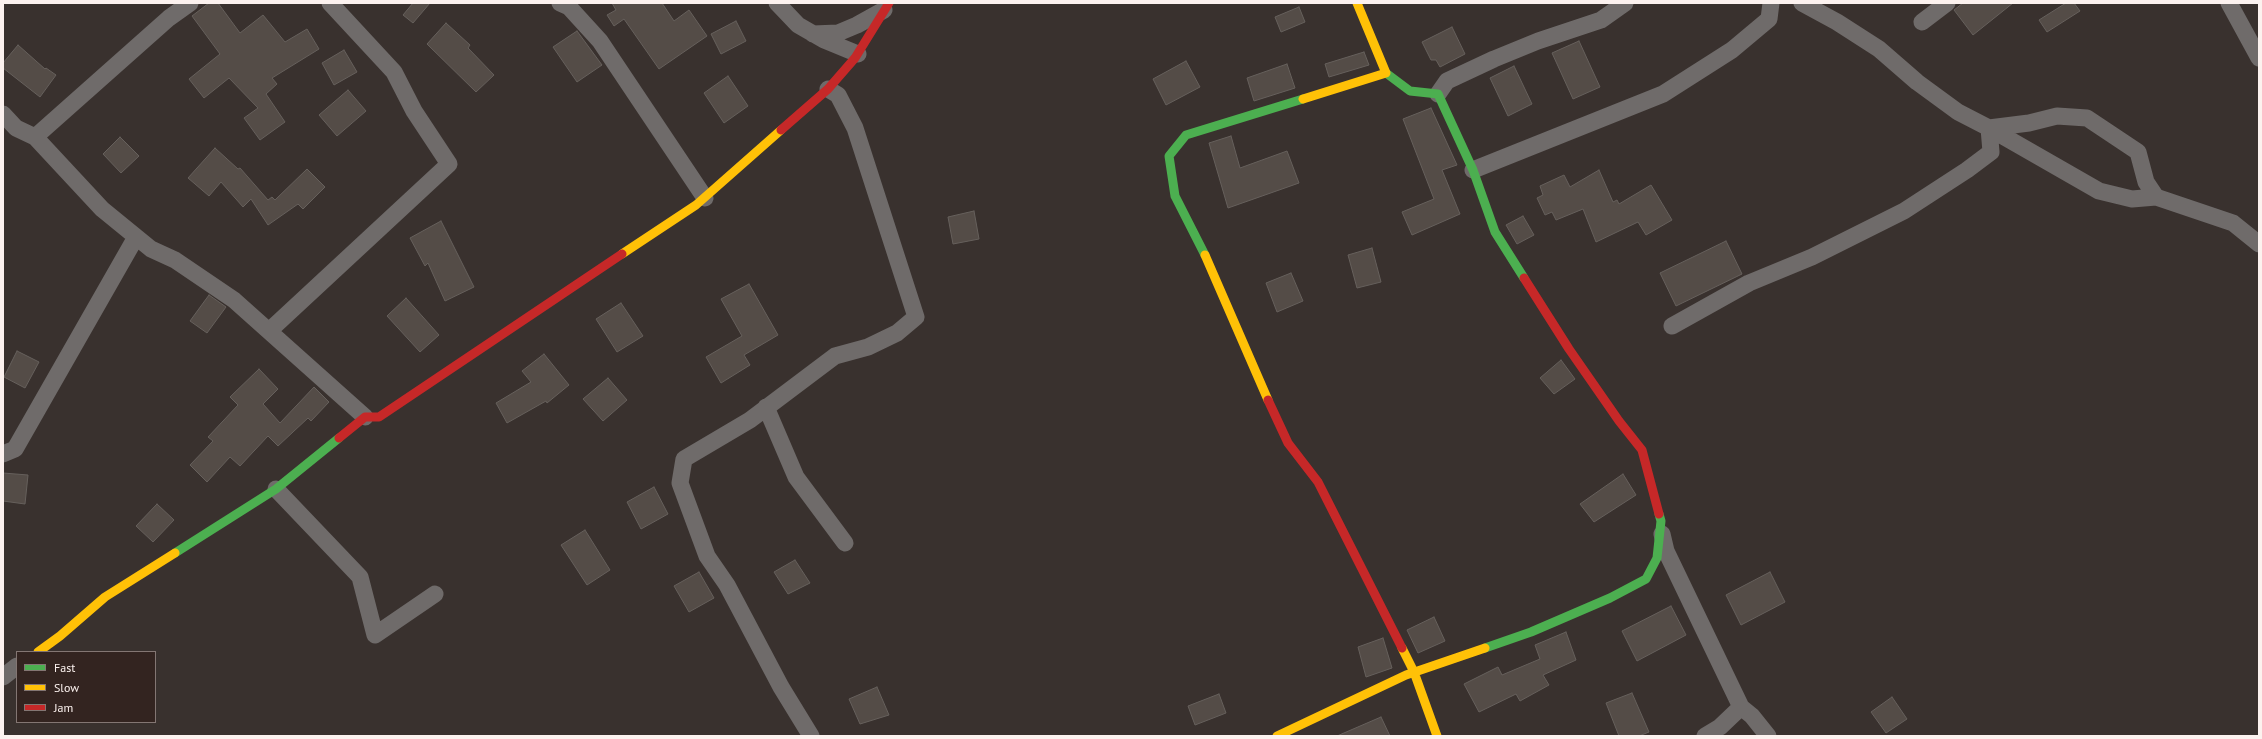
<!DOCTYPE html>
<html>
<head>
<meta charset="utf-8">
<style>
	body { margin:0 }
	#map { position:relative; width:2262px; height:739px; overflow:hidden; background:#39312e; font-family:"PT Sans",sans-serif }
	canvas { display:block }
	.frame { position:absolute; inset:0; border:4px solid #fcf2ef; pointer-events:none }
	.legend { position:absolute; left:16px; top:651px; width:140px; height:72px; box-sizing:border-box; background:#332420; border:1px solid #837673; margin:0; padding:5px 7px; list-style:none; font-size:12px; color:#fcf2ef }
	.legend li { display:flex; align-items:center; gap:8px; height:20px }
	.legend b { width:20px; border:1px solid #837673 }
</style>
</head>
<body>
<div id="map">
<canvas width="2262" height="739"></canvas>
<div class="frame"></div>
<ul class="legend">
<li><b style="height:5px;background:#4caf50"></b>Fast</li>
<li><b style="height:5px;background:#ffc107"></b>Slow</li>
<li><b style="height:5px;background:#c62828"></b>Jam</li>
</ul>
</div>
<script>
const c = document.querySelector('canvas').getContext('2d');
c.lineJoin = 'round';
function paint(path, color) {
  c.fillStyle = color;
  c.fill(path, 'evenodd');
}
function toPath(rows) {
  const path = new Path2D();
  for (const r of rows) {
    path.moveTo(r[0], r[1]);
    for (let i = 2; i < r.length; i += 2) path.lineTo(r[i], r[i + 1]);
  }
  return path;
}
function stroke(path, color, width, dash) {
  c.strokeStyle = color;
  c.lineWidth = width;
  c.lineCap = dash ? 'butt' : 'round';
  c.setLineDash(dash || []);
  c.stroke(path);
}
const building = toPath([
	[209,3,218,3,240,33,263,15,285,42,307,29,319,49,272,78,277,84,266,94,285,122,260,140,244,118,258,108,229,78,204,98,189,79,220,54,192,16,209,3],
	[413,3,430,3,413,23,403,15,413,3],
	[612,3,662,3,674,21,689,10,707,36,659,69,624,19,614,26,607,15,616,10,612,3],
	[1963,3,2013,3,1973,35,1954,10,1963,3],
	[2066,3,2074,3,2080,11,2047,32,2039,20,2066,3],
	[1299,7,1305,22,1281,32,1275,17,1299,7],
	[736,21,746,41,721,54,711,34,736,21],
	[446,23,470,45,468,48,494,75,476,92,427,44,446,23],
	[1452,27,1465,54,1440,67,1436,60,1431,60,1422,42,1452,27],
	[577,31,602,65,577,82,553,47,577,31],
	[1579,41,1600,87,1573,99,1552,53,1579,41],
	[18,45,45,69,46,68,56,75,40,97,3,68,3,63,18,45],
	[344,50,357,72,334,85,322,63,344,50],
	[1364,52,1369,65,1329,77,1325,64,1364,52],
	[1186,61,1200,87,1166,105,1153,79,1186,61],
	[1287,64,1295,88,1254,101,1247,78,1287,64],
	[1514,66,1532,104,1508,116,1490,78,1514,66],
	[728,76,748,106,724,123,704,93,728,76],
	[348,90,366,111,337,136,319,115,348,90],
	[1431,108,1457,165,1442,170,1460,214,1412,235,1402,212,1434,199,1403,119,1431,108],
	[1231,136,1240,168,1287,151,1299,183,1228,208,1209,143,1231,136],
	[120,137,139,156,121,173,103,154,120,137],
	[215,148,238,169,240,168,268,200,272,197,275,200,307,169,325,187,303,209,298,204,268,225,251,199,243,207,221,182,209,196,188,178,215,148],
	[1599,170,1613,202,1617,200,1619,204,1651,185,1672,220,1646,235,1638,222,1596,242,1583,209,1556,220,1552,212,1545,215,1537,198,1543,195,1540,186,1564,175,1570,187,1599,170],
	[974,211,979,239,953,244,948,217,974,211],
	[1523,216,1534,235,1517,244,1506,225,1523,216],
	[441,221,474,287,445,301,428,263,425,266,410,238,441,221],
	[1726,241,1742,274,1676,306,1660,273,1726,241],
	[1372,248,1381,282,1357,288,1348,255,1372,248],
	[1291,273,1303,301,1277,312,1266,283,1291,273],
	[749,284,778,335,744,355,750,365,721,383,706,357,742,336,721,299,749,284],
	[209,295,226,307,207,333,190,321,209,295],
	[406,298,439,335,420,352,387,316,406,298],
	[621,303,643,336,617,352,596,319,621,303],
	[17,351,39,362,25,388,4,377,17,351],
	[544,354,569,385,547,403,546,401,507,423,496,403,531,382,522,371,544,354],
	[1561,360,1575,379,1554,394,1540,378,1561,360],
	[259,369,278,389,263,404,280,423,314,387,329,402,311,421,308,418,278,446,268,436,240,466,230,457,207,482,190,465,213,441,208,437,238,405,230,397,259,369],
	[608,378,627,400,603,421,583,399,608,378],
	[3,473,28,475,25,504,3,501,3,473],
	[1623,474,1636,495,1594,522,1580,504,1623,474],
	[654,487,668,514,641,529,627,502,654,487],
	[157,504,174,520,153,542,136,526,157,504],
	[585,530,610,570,587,585,561,545,585,530],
	[795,560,810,583,788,594,774,572,795,560],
	[699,572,714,598,689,612,674,586,699,572],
	[1770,572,1785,602,1741,625,1726,595,1770,572],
	[1671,606,1686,635,1637,661,1622,631,1671,606],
	[1434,617,1445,641,1418,653,1407,630,1434,617],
	[1566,632,1576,660,1543,675,1549,685,1520,701,1516,694,1479,712,1464,684,1498,667,1502,675,1540,659,1535,645,1566,632],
	[1383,638,1392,668,1366,677,1358,647,1383,638],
	[877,687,889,715,860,724,849,699,877,687],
	[1632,693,1649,732,1639,736,1619,736,1606,703,1632,693],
	[1219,694,1226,713,1195,725,1188,706,1219,694],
	[1892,697,1907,719,1886,733,1871,712,1892,697],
	[1381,717,1390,736,1337,736,1381,717]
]);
paint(building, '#544c47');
stroke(building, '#66605c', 1);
stroke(toPath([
	[560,3,569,7,600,41,705,198],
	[777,3,798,25,824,40,858,54],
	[1802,3,1837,22,1879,49,1917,82,1958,112,1989,128,2029,123,2057,116,2087,118,2138,152,2146,182,2156,197,2233,223,2259,244],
	[2229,3,2259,58],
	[1922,22,1947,3],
	[813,34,838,33,857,25,884,10],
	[1438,94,1447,81,1494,59,1538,41,1601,20,1625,3],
	[3,114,16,128,35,137,102,209,151,249,175,260,234,300,365,417],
	[1989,128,2099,191,2132,199,2156,197],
	[35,137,169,18,190,3],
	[1473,170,1663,94,1732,50,1769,19,1771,3],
	[1672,326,1749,283,1812,257,1904,211,1967,170,1991,152,1989,128],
	[269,331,449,164,414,111,394,72,330,3],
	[766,407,796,477,845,543],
	[3,454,15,449,136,237],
	[276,489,360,577,375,635,435,594],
	[1662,534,1666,551,1741,707,1720,727,1705,736],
	[3,677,17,666],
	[1741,707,1752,716,1768,736],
	[811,736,781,687,727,585,707,556,680,483,684,459,750,420,835,356,868,347,897,333,916,317,855,128,838,95,828,89]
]), '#6f6b6a', 17);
stroke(toPath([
	[1386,73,1410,91,1438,94,1473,170,1495,232,1524,278],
	[1205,255,1175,196,1169,156,1186,135,1303,99],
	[175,553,276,489,339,438],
	[1485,648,1531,632,1610,598,1646,579,1657,558,1661,521,1659,514]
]), '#4caf50', 9);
stroke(toPath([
	[1303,99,1386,73,1357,3],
	[622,254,696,205,781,130],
	[1205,255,1268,400],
	[1402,648,1414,672,1437,736],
	[38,652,60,636,105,597,175,553],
	[1277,736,1406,675,1485,648]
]), '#ffc107', 9);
stroke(toPath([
	[781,130,828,89,855,58,889,3],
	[1524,278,1569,349,1619,421,1642,450,1659,514],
	[1268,400,1288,443,1318,482,1402,648],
	[339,438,365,417,379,417,622,254]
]), '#c62828', 9);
</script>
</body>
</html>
